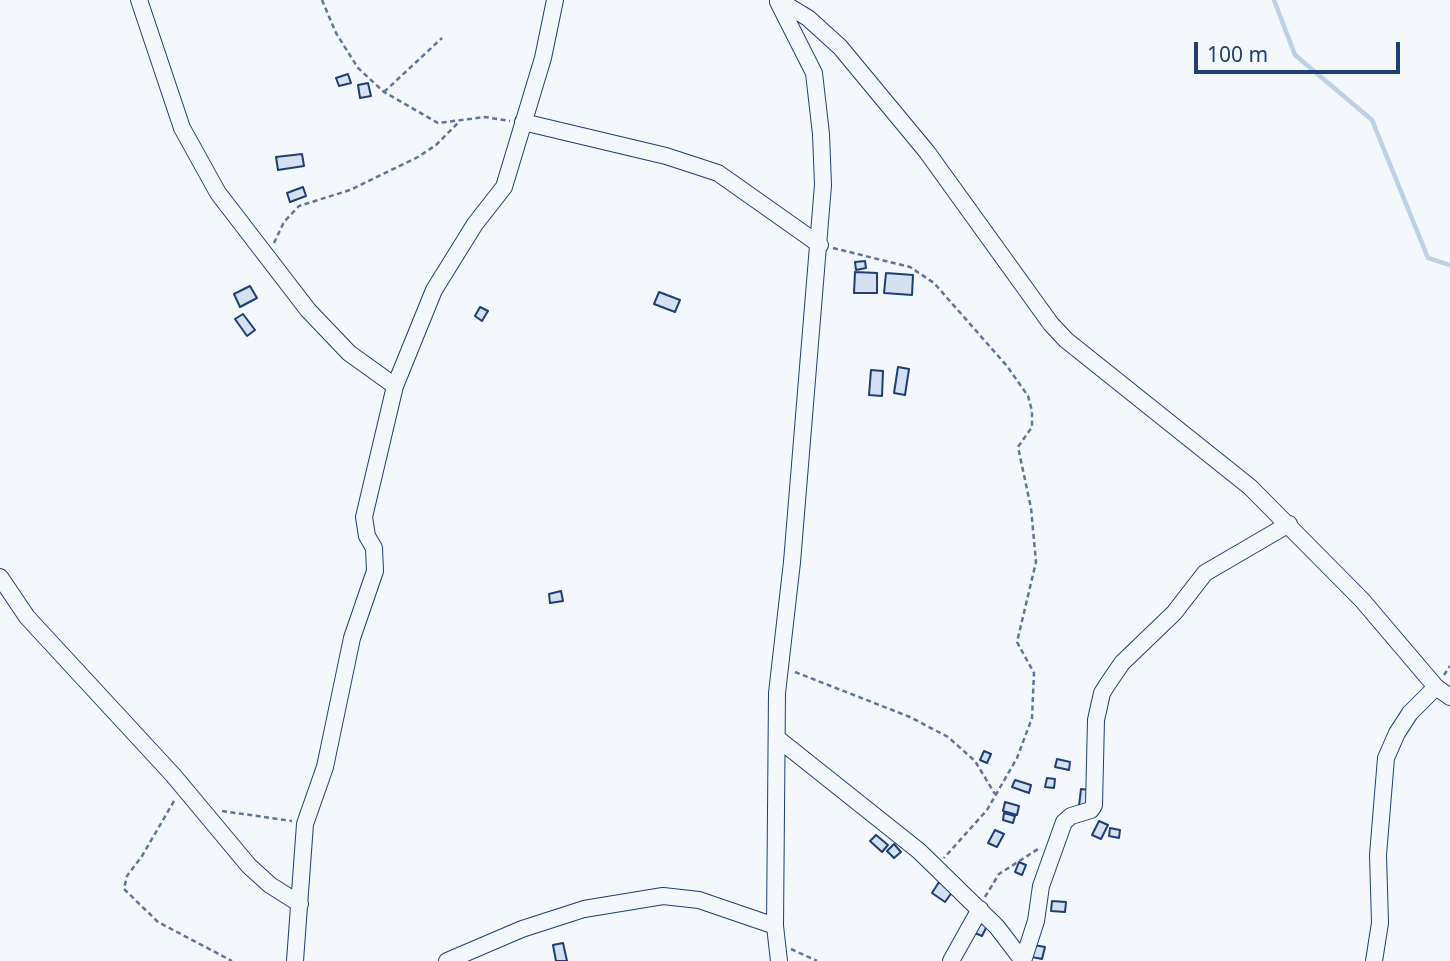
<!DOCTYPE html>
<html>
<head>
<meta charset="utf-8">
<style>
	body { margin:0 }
	#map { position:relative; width:1450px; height:961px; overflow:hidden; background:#f4f7fb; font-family:"Noto Sans",sans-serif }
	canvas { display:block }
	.scale { position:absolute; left:1194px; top:42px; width:206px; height:32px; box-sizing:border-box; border:4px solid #1d3f73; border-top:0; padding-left:9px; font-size:21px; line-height:24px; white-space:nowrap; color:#1d3f73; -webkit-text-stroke:5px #f4f7fb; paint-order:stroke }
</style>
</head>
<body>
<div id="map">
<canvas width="1450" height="961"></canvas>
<div class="scale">100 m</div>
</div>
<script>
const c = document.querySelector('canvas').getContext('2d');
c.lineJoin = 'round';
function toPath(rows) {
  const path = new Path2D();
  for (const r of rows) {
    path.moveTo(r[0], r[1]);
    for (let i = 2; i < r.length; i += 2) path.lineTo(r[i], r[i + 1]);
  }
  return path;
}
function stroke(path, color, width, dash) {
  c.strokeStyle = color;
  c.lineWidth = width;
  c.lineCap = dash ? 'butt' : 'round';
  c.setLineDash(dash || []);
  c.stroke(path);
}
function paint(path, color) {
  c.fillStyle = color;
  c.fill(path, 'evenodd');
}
stroke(toPath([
	[1274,0,1295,55,1372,120,1428,258,1450,265]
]), '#bed0e5', 4.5);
const building = toPath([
	[348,74,351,83,339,86,336,78,348,74],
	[368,83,371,96,360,98,358,85,368,83],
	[302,154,304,166,278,170,276,157,302,154],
	[303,187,306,196,290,202,287,193,303,187],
	[865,261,866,268,856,270,855,262,865,261],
	[855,272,877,273,877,293,854,293,855,272],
	[886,273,913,275,912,295,884,293,886,273],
	[250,286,257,298,240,307,234,294,250,286],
	[659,292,680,300,675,312,654,304,659,292],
	[480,307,488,311,482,321,475,316,480,307],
	[243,314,255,330,247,336,235,319,243,314],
	[898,367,909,369,905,395,894,393,898,367],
	[871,370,883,371,882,396,869,395,871,370],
	[561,591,563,601,550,603,549,594,561,591],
	[984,751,991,754,987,763,980,760,984,751],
	[1057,759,1070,762,1069,770,1055,767,1057,759],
	[1047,778,1055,779,1054,788,1045,787,1047,778],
	[1015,780,1031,785,1029,793,1012,787,1015,780],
	[1081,789,1089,790,1087,807,1079,806,1081,789],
	[1005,802,1019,806,1017,815,1003,811,1005,802],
	[1004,813,1015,816,1013,823,1003,820,1004,813],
	[1099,821,1108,825,1101,839,1092,835,1099,821],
	[1110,828,1120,830,1119,838,1109,836,1110,828],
	[995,830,1004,834,997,847,988,843,995,830],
	[876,835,888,845,882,852,870,841,876,835],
	[894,844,901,852,894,858,887,851,894,844],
	[1019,862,1026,865,1022,875,1015,872,1019,862],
	[939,882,953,891,945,902,932,893,939,882],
	[1052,901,1066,902,1065,912,1051,911,1052,901],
	[980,923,987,926,982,936,975,933,980,923],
	[563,943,567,961,556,961,553,945,563,943],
	[1034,945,1045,947,1042,959,1032,957,1034,945]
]);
paint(building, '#d5e0f0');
stroke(building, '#1d3f73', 2);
const minor = toPath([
	[139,0,182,128,218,193,308,310,349,353,395,386],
	[778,0,808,18,840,47,927,152,1051,324,1066,340,1250,487,1362,600,1436,687,1450,697],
	[778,2,814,73,821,134,823,185,792,562,777,693,775,926,779,961],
	[523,122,666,156,718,173,820,245],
	[0,577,27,617,173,775,249,866,270,885,300,904],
	[777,738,919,851,997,927,1023,961],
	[295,961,305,824,325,767,352,638,375,571,374,548,367,536,364,517,395,386,434,290,475,224,504,187,543,58,555,0],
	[447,961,522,929,584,909,663,896,699,900,775,926],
	[951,961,980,909],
	[1023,961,1036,921,1041,886,1064,822,1071,816,1091,810,1094,805,1096,720,1102,693,1109,682,1122,663,1174,613,1205,573,1289,524],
	[1374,961,1380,923,1378,855,1386,758,1397,733,1410,713,1436,687]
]);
stroke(minor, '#1d3f73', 18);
stroke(toPath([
	[322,0,336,33,358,68,384,92,438,123,485,117,510,121],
	[384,92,442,38],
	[274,243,284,222,299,206,350,190,418,157,436,145,458,123],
	[833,248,910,267,934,283,1007,366,1028,396,1032,411,1032,427,1018,447,1031,508,1036,562,1017,642,1034,673,1032,718,1017,758,987,810,944,858],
	[795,672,910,717,948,737,975,761,995,794],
	[1444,675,1450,666],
	[174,801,142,856,127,876,124,889,158,922,232,961],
	[222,811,292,821],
	[985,897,999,874,1038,849],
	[791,949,817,961]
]), '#5e769c', 2.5, [5, 3.5]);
stroke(minor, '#f4f7fb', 16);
</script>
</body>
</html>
